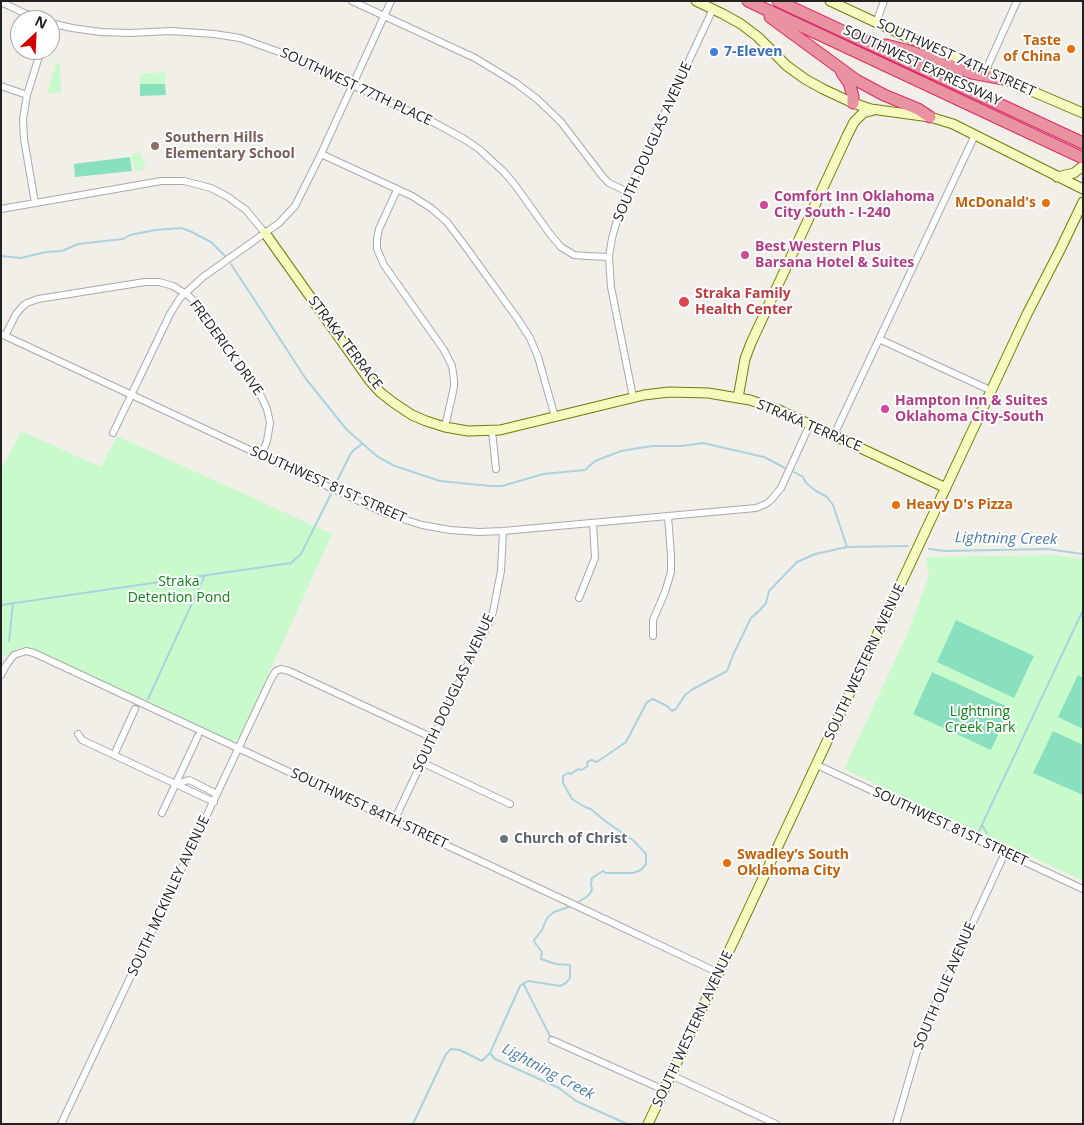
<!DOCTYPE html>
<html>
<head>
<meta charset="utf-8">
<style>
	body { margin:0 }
	#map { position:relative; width:1084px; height:1125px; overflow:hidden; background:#f2efe9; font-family:"Open Sans",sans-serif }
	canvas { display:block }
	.frame { position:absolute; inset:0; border:2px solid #222; pointer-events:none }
	.north { position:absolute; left:10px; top:10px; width:50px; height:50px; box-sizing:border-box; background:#fff; border:1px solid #a7a7a7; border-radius:50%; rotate:25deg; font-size:14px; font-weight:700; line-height:20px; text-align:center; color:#222 }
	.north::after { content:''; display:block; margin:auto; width:18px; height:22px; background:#d40000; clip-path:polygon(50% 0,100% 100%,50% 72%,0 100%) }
</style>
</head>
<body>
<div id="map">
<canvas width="1084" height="1125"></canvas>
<div class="frame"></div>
<div class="north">N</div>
</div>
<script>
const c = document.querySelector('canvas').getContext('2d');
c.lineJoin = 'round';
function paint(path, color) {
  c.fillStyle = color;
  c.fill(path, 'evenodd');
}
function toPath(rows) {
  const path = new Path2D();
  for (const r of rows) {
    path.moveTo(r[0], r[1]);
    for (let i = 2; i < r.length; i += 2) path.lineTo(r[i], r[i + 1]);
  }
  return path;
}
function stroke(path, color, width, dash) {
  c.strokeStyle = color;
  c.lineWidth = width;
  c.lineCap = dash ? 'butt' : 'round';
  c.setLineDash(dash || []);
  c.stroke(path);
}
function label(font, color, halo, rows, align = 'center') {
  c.font = font + ' "Open Sans",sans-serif';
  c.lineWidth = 4;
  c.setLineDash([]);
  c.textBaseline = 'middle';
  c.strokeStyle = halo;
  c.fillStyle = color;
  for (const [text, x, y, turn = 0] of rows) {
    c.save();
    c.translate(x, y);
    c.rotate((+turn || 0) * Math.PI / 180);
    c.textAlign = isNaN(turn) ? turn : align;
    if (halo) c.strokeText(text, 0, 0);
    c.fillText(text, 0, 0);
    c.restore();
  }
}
paint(toPath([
	[56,63,60,63,61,93,47,93],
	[166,72,165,84,140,84,140,74],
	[136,152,140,153,142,159,145,161,146,162,143,166,143,169,139,171,134,169,134,164,131,159,133,154],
	[21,431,101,467,117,436,332,534,240,737,237,740,230,741,29,647,21,647,15,650,7,656,1,654,1,471],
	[1053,555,1083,559,1083,881,844,769,906,637,929,576,926,557]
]), '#c8facc');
paint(toPath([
	[140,84,165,84,166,95,140,96],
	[130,157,132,171,75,177,74,164],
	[956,620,1034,656,1014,698,937,662],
	[932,672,1010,708,991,750,913,714],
	[1078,675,1083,678,1083,729,1058,717],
	[1053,731,1083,745,1083,795,1033,773]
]), '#88e0be');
stroke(toPath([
	[1,256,21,258,46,252,62,251,78,244,123,239,130,235,155,230,181,228,190,231,211,242,225,256],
	[231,264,306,379,347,430,378,457,395,466,440,481,490,486,502,486,543,474,585,470,595,461,621,451,652,446,682,446,703,443,764,457,785,468],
	[794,472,803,477,806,483,816,491,827,497,833,505,847,547],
	[335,485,351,453,354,450,362,444],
	[929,549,945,551,1047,549,1083,554],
	[1,605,291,563,301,554,331,494],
	[9,641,13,604],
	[148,699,205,575],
	[982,825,987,833],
	[978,833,1083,610],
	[575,904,588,896,592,890,591,884,592,878,603,871,606,873,633,873,641,870,646,864,646,854,634,841,605,821,591,809,585,807,572,799,563,783,563,776,568,773,571,774,578,769,581,770,588,766,587,762,592,760,597,762,626,742,647,702,653,699,667,706,672,711,676,709,685,695,693,689,727,671,733,655,751,618,760,610,766,603,769,591,797,562,815,554,847,547,908,546],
	[523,983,551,1038],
	[490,1053,495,1059,559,1088,576,1101,627,1124],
	[413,1124,446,1054,451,1049,460,1050,482,1061,490,1053,520,986,528,981,560,986,566,983,570,978,570,965,556,964,541,959,542,952,535,943,534,940,542,930,546,920,549,916,554,912,566,908,570,906]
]), '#aad3df', 2);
const street = toPath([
	[352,1,475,58,516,83,537,99,561,122,603,177,609,183,628,192],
	[1,2,24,13,42,20],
	[50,23,72,28,101,32,130,33,171,31,214,34,240,38,282,53,435,123,464,139,479,149,505,173,515,185,550,234,561,247,574,255,587,256,609,257],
	[876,23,884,1],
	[985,72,1017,1],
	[1,86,27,95],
	[321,154,412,196,431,208,447,222,468,250,517,318,530,338,538,357,555,417],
	[397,190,379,229,377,239,377,249,384,265,444,350,452,366,454,380,454,387,445,427],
	[35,203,24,139,23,119,27,95,41,50],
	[1,209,150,183,161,181,184,181,211,188,228,197,246,210,265,233],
	[1,334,387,514,422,525,450,530,479,532,503,531,756,508,766,504,771,500,781,488,810,424],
	[5,336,16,314,23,306,27,303,38,299,145,282,159,282,173,286,189,296,196,303,261,396,267,409,270,423,267,441,261,456],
	[879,339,992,391],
	[633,397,611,287,609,257,612,238,617,220,623,202,713,9],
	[492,431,496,469],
	[113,433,170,314,180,298,203,277,279,223,295,206,321,154,391,1],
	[834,435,975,135],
	[579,598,595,558,593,523],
	[653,636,653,620,665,592,671,572,671,555,668,516],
	[1,675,7,664,14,655,26,651,34,653,579,907,719,973],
	[78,734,82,740,214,802],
	[114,755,135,709],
	[421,762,510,804],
	[817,765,1083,889],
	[176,784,189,780,217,794],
	[162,813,198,736],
	[394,821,467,666,489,623,493,612,501,571,503,531],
	[552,1040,664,1090],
	[671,1075,776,1124],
	[61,1124,272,677,276,671,281,669,289,671,433,738],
	[896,1124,918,1048,929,1017,1005,853]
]);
const secondary = toPath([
	[696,1,723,14,741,24,758,37,787,66,805,79,823,89,853,103,871,109,930,117,953,124,1083,189],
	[830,1,933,49,1083,113],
	[1057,177,1074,173,1083,166],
	[265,233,370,381,381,393,394,403,412,415,426,421,445,427,468,431,500,430,644,395,669,392,708,393,750,400,779,410,946,488],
	[738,398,745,359,751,343,847,136,854,122,863,113,874,110],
	[648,1124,1027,314,1060,250,1083,202]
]);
const highway = toPath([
	[748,1,1083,158],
	[778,1,1083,143],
	[770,17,856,80,884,95,918,109,930,117],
	[886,45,909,51,972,73,1004,79],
	[842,73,849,83,853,96,853,103]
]);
stroke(street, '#a9a9a9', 8);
stroke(secondary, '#707d05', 11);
stroke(highway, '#dc2a67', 13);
stroke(street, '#fff', 6);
stroke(secondary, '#f7fabf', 9);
stroke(highway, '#e892a2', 11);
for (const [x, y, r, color] of [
	[1071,49,5,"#e8710a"],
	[714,52,5,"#3f7fe0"],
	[155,146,5,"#8d6e63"],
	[1046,203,5,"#e8710a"],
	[764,205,5,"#d1479c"],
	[745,255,5,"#d1479c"],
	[684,302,6,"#e0444e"],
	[885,409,5,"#d1479c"],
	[896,505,5,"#e8710a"],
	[504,839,5,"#6b7280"],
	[727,863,5,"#e8710a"]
]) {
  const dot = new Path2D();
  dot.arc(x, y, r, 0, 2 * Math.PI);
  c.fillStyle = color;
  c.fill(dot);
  stroke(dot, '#fff', 2);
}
label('bold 14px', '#c56008', '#fff', [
	["Taste",1061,41],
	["of China",1061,57],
	["McDonald's",1036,203],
	["Heavy D's Pizza",906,505,"left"],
	["Swadley’s South",737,855,"left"],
	["Oklahoma City",737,871,"left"]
], 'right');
label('bold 14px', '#366cbe', '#fff', [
	["7-Eleven",724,52]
], 'left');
label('14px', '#222', '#fff', [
	["SOUTHWEST 74TH STREET",956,58,24],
	["SOUTHWEST EXPRESSWAY",922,66,25],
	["SOUTHWEST 77TH PLACE",356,87,25],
	["SOUTH DOUGLAS AVENUE",653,142,-66],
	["STRAKA TERRACE",345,343,53],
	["FREDERICK DRIVE",226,348,54],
	["STRAKA TERRACE",809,426,23],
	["SOUTHWEST 81ST STREET",328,485,24],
	["SOUTH WESTERN AVENUE",865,662,-65],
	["SOUTH DOUGLAS AVENUE",454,693,-65],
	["SOUTHWEST 84TH STREET",369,809,25],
	["SOUTHWEST 81ST STREET",950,827,25],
	["SOUTH MCKINLEY AVENUE",169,896,-65],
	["SOUTH OLIE AVENUE",945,986,-67],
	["SOUTH WESTERN AVENUE",693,1029,-65]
]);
label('bold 14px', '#785e54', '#fff', [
	["Southern Hills",165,138],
	["Elementary School",165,154]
], 'left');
label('bold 14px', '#b23c85', '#fff', [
	["Comfort Inn Oklahoma",774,197],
	["City South - I-240",774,213],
	["Best Western Plus",755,247],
	["Barsana Hotel & Suites",755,263],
	["Hampton Inn & Suites",895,401],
	["Oklahoma City-South",895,417]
], 'left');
label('bold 14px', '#be3a42', '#fff', [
	["Straka Family",695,294],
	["Health Center",695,310]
], 'left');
label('14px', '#0c8416', '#fff', [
	["Straka",179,582],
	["Detention Pond",179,598],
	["Lightning",980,712],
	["Creek Park",980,728]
]);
label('bold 14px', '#5b616d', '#fff', [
	["Church of Christ",514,839]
], 'left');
label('italic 15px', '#4a7aab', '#fff', [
	["Lightning Creek",1006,539,1],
	["Lightning Creek",548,1072,28]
]);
</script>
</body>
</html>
